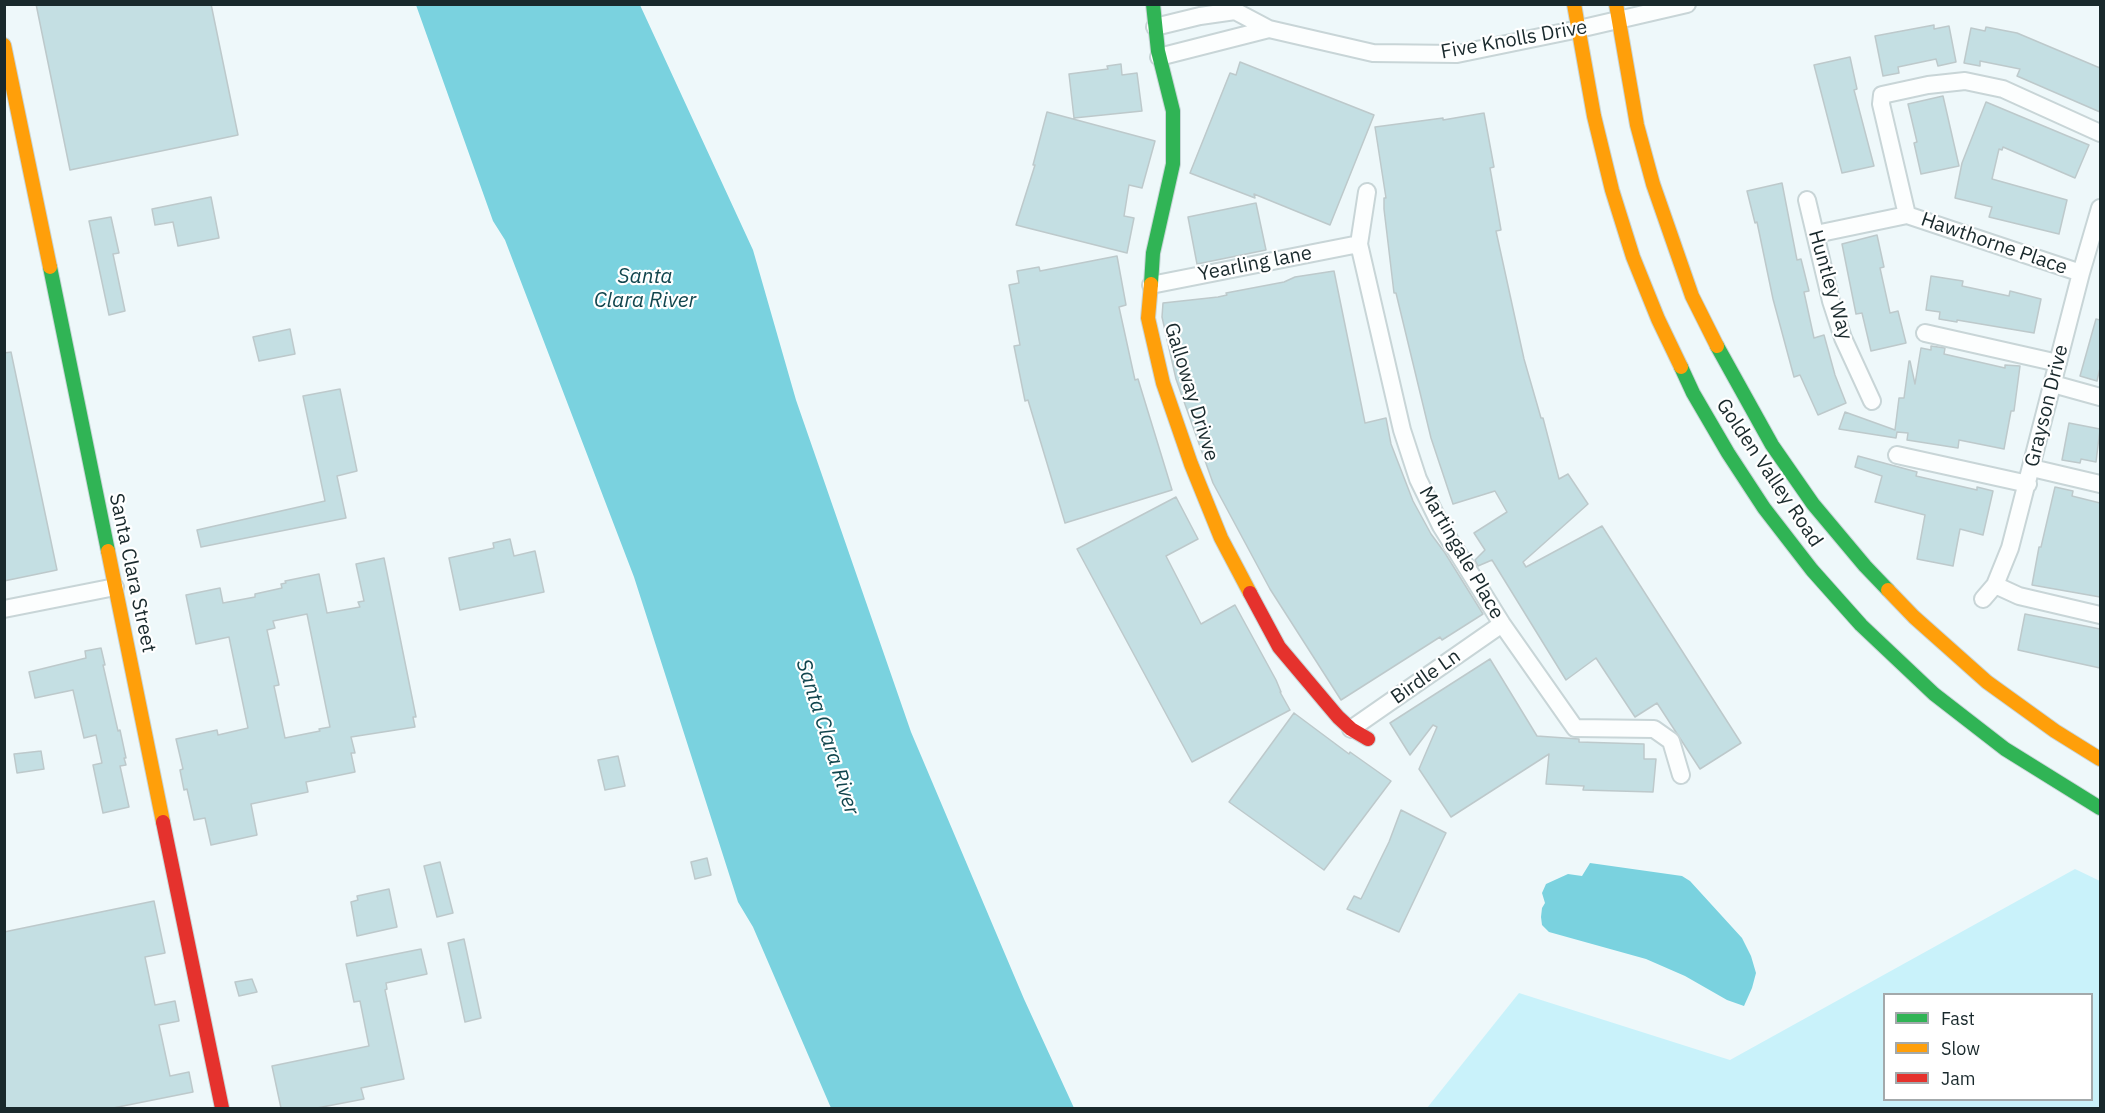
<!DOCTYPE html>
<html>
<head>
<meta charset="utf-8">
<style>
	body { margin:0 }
	#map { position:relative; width:2105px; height:1113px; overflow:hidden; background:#eef8fa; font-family:"IBM Plex Sans",sans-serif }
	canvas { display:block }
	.frame { position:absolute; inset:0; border:6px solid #19292c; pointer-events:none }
	.legend { position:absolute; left:1883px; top:993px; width:210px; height:108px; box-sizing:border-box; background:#fff; border:2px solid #a3a9ab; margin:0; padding:8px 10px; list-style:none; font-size:18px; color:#19292c }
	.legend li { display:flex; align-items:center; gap:12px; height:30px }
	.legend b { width:30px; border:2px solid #a3a9ab }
</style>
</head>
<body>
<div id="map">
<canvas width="2105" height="1113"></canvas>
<div class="frame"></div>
<ul class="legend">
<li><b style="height:8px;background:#30b455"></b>Fast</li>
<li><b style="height:8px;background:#ff9f0a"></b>Slow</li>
<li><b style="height:8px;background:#e5322d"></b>Jam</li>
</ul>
</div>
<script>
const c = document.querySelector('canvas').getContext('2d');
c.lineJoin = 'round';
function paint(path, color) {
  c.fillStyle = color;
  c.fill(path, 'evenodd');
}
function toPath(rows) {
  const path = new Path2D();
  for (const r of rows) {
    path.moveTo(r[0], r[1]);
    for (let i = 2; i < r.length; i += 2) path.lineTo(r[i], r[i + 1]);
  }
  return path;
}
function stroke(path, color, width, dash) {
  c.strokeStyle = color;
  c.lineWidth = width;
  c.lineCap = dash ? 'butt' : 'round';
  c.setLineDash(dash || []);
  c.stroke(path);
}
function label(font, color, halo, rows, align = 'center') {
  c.font = font + ' "IBM Plex Sans",sans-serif';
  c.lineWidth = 4.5;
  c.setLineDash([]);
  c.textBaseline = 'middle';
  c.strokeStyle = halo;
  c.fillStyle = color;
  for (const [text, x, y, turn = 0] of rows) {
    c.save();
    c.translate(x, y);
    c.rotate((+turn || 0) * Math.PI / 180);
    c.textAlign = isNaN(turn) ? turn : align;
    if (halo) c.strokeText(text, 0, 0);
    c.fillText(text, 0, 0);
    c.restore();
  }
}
paint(toPath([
	[2075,869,2100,881,2100,1108,1427,1108,1519,993,1730,1060],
	[1884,994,2092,994,2092,1100,1884,1100]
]), '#c9f2fa');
paint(toPath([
	[416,5,640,5,753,250,796,400,911,732,1024,999,1074,1108,831,1108,753,927,738,902,634,577,505,240,493,221],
	[1590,863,1682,876,1690,881,1742,938,1751,956,1756,973,1752,988,1744,1006,1727,1000,1685,976,1646,959,1549,932,1542,925,1541,917,1542,908,1545,903,1542,893,1546,884,1568,874,1582,876]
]), '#7ad2df');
const building = toPath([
	[36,4,211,4,238,135,70,170,36,4],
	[1934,25,1934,29,1949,26,1956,62,1938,66,1936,59,1898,67,1899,73,1883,76,1875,36,1934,25],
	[1986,27,2017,33,2100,68,2100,112,2017,76,2020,69,1980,61,1980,66,1964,63,1971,28,1985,31,1986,27],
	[1850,57,1857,89,1854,90,1874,166,1842,173,1814,65,1850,57],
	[1240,62,1374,115,1330,225,1254,194,1255,198,1190,173,1230,73,1236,75,1240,62],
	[1121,64,1122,75,1137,73,1142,111,1074,118,1069,74,1108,69,1107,66,1121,64],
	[1943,96,1959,166,1921,174,1914,143,1917,142,1908,104,1943,96],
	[1986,102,2089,145,2075,178,2003,147,2002,150,1999,149,1992,179,2067,200,2059,234,1989,217,1992,207,1955,198,1962,163,1986,102],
	[1047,112,1155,141,1142,188,1129,185,1124,216,1134,218,1127,253,1016,225,1035,165,1033,165,1047,112],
	[1484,113,1494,167,1490,168,1501,230,1496,231,1524,359,1541,418,1543,418,1559,479,1568,474,1588,504,1523,562,1526,567,1602,526,1741,743,1700,769,1657,703,1635,717,1596,658,1566,680,1492,560,1478,566,1475,560,1485,550,1474,533,1507,512,1495,491,1453,504,1431,438,1396,293,1394,293,1384,209,1384,198,1386,198,1375,127,1443,118,1443,120,1484,113],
	[1782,183,1797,260,1801,259,1809,291,1804,292,1814,338,1824,335,1835,375,1846,403,1818,415,1800,375,1794,377,1773,299,1757,222,1755,223,1747,191,1782,183],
	[211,197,219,238,178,246,173,222,155,225,152,209,211,197],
	[1256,203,1266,250,1197,264,1188,217,1256,203],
	[111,217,119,253,113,254,125,311,109,315,89,221,111,217],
	[1877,235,1884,267,1880,268,1890,313,1898,311,1906,343,1871,351,1862,313,1856,314,1842,244,1877,235],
	[1117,256,1126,305,1119,307,1135,380,1138,379,1172,490,1065,523,1028,400,1025,401,1014,346,1020,345,1009,285,1019,283,1017,271,1039,267,1040,271,1117,256],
	[1334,271,1365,423,1386,418,1391,444,1413,501,1431,534,1445,553,1483,614,1442,640,1440,637,1341,700,1270,589,1213,483,1176,379,1162,317,1163,303,1218,297,1227,295,1226,293,1284,282,1295,277,1334,271],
	[1931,276,1963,281,1962,286,2009,296,2010,291,2041,299,2034,333,1957,320,1957,322,1939,319,1940,312,1926,310,1931,276],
	[2096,319,2100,320,2100,368,2097,381,2080,376,2096,319],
	[290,329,295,354,259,361,253,337,290,329],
	[1931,346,1945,348,1944,354,2005,368,2005,365,2020,366,2014,411,2011,411,2004,449,1959,440,1958,448,1907,440,1908,433,1897,432,1896,438,1839,429,1845,412,1895,430,1899,398,1904,398,1909,361,1910,361,1915,384,1921,348,1931,350,1931,346],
	[11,352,57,570,4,581,4,353,11,352],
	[340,389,357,471,337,476,346,518,201,547,197,530,325,501,303,396,340,389],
	[2069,423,2100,429,2096,462,2081,459,2080,463,2062,460,2069,423],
	[1858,456,1917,472,1916,476,1977,490,1977,487,1993,491,1983,535,1960,529,1953,566,1917,559,1925,515,1875,502,1882,476,1855,467,1858,456],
	[2055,487,2073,491,2072,496,2100,503,2100,597,2032,585,2039,547,2041,547,2055,487],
	[1176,497,1198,539,1166,556,1201,624,1235,605,1276,680,1281,692,1280,692,1290,710,1192,762,1077,549,1176,497],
	[510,539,514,556,535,551,544,592,460,610,449,558,494,548,493,543,510,539],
	[384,558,416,717,413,717,415,727,351,737,355,753,351,753,355,772,306,782,308,792,251,804,257,835,211,845,205,818,194,820,187,789,184,790,180,770,183,769,176,739,217,730,218,735,248,728,229,637,196,644,186,595,220,588,223,603,255,597,255,594,282,588,281,584,286,583,285,581,319,574,327,613,360,607,358,602,364,601,356,564,384,558],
	[307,614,330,727,319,729,320,731,285,738,274,686,279,685,267,630,275,628,273,621,307,614],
	[2025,614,2100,629,2100,668,2018,650,2025,614],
	[101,648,105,665,103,665,118,731,120,730,126,758,124,758,126,765,120,766,129,807,103,813,93,765,102,763,96,735,84,738,73,690,35,698,29,672,86,658,85,651,101,648],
	[1490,659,1537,736,1579,739,1579,742,1644,744,1644,759,1656,759,1653,792,1583,790,1584,786,1546,784,1549,754,1451,817,1419,769,1437,727,1433,725,1410,755,1390,723,1490,659],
	[1294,713,1349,754,1350,752,1391,781,1324,870,1229,802,1294,713],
	[41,751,44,769,17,773,14,754,41,751],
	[618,756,625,786,605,790,598,760,618,756],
	[1401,810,1446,833,1399,932,1347,909,1354,896,1361,899,1389,842,1401,810],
	[707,858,711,875,695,879,691,862,707,858],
	[440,862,453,913,437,917,424,866,440,862],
	[389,889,397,927,357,936,351,902,358,900,357,896,389,889],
	[154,901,165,953,145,957,155,1005,175,1001,179,1021,159,1025,170,1076,189,1072,193,1092,113,1108,4,1108,4,932,154,901],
	[464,939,481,1018,465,1022,448,943,464,939],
	[421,949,427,974,386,983,387,989,385,990,404,1079,361,1088,364,1099,317,1108,281,1108,272,1066,369,1046,360,1001,354,1002,346,964,421,949],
	[252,979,257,992,239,996,235,982,252,979]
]);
paint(building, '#c4dfe3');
stroke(building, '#bdc9cb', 1.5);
const street = toPath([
	[1155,27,1200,16,1235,11,1269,29,1373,53,1457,54,1579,29,1687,4],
	[1159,57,1269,29],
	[1367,192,1359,244,1402,430,1418,479,1441,526,1502,624,1575,728,1654,729,1671,741,1681,775],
	[1807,200,1831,301,1843,338,1872,401],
	[1907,215,1881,104,1882,95,1928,85,1965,81,2003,89,2100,133],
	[1907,215,2081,273],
	[1816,234,1907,215],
	[1151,285,1359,244],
	[1925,333,2058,363],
	[2053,384,2100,397],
	[1897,455,2028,484],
	[2032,468,2100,484],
	[1995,585,2019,596,2100,615],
	[1983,599,1995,585,2010,548,2081,273,2100,208],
	[4,609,115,587],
	[1351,729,1502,624]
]);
const fast = toPath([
	[50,267,108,551],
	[1151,284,1153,253,1173,164,1173,111,1158,51,1153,4],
	[1717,346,1772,445,1813,504,1865,566,1888,590],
	[1681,367,1693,393,1728,453,1764,508,1812,570,1861,625,1934,694,2005,749,2100,808]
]);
const slow = toPath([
	[1574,4,1594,116,1612,190,1633,257,1658,319,1681,367],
	[1616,4,1637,125,1653,184,1692,296,1717,346],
	[4,45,50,267],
	[1151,284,1148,318,1163,383,1191,464,1221,538,1250,593],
	[108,551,163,822],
	[1888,590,1914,617,1987,682,2055,731,2100,759]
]);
const jam = toPath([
	[1250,593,1279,647,1338,717,1351,729,1368,739],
	[163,822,222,1108]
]);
stroke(street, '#c8d5d7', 20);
stroke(fast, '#c8d5d7', 16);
stroke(slow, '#c8d5d7', 16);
stroke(jam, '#c8d5d7', 16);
stroke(street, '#fcfefe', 16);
stroke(fast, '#30b455', 14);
stroke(slow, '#ff9f0a', 14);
stroke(jam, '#e5322d', 14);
label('20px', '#19292c', '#fff', [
	["Five Knolls Drive",1514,40,-10],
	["Hawthorne Place",1994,244,19],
	["Yearling lane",1255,264,-11],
	["Huntley Way",1830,285,74],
	["Galloway Drivve",1191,392,73],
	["Grayson Drive",2047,406,-76],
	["Golden Valley Road",1769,473,56],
	["Martingale Place",1461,553,60],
	["Santa Clara Street",132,573,78],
	["Birdle Ln",1426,677,-35]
]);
label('italic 21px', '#11464e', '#fff', [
	["Santa",645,277],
	["Clara River",645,301],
	["Santa Clara River",827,737,72]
]);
</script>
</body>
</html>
